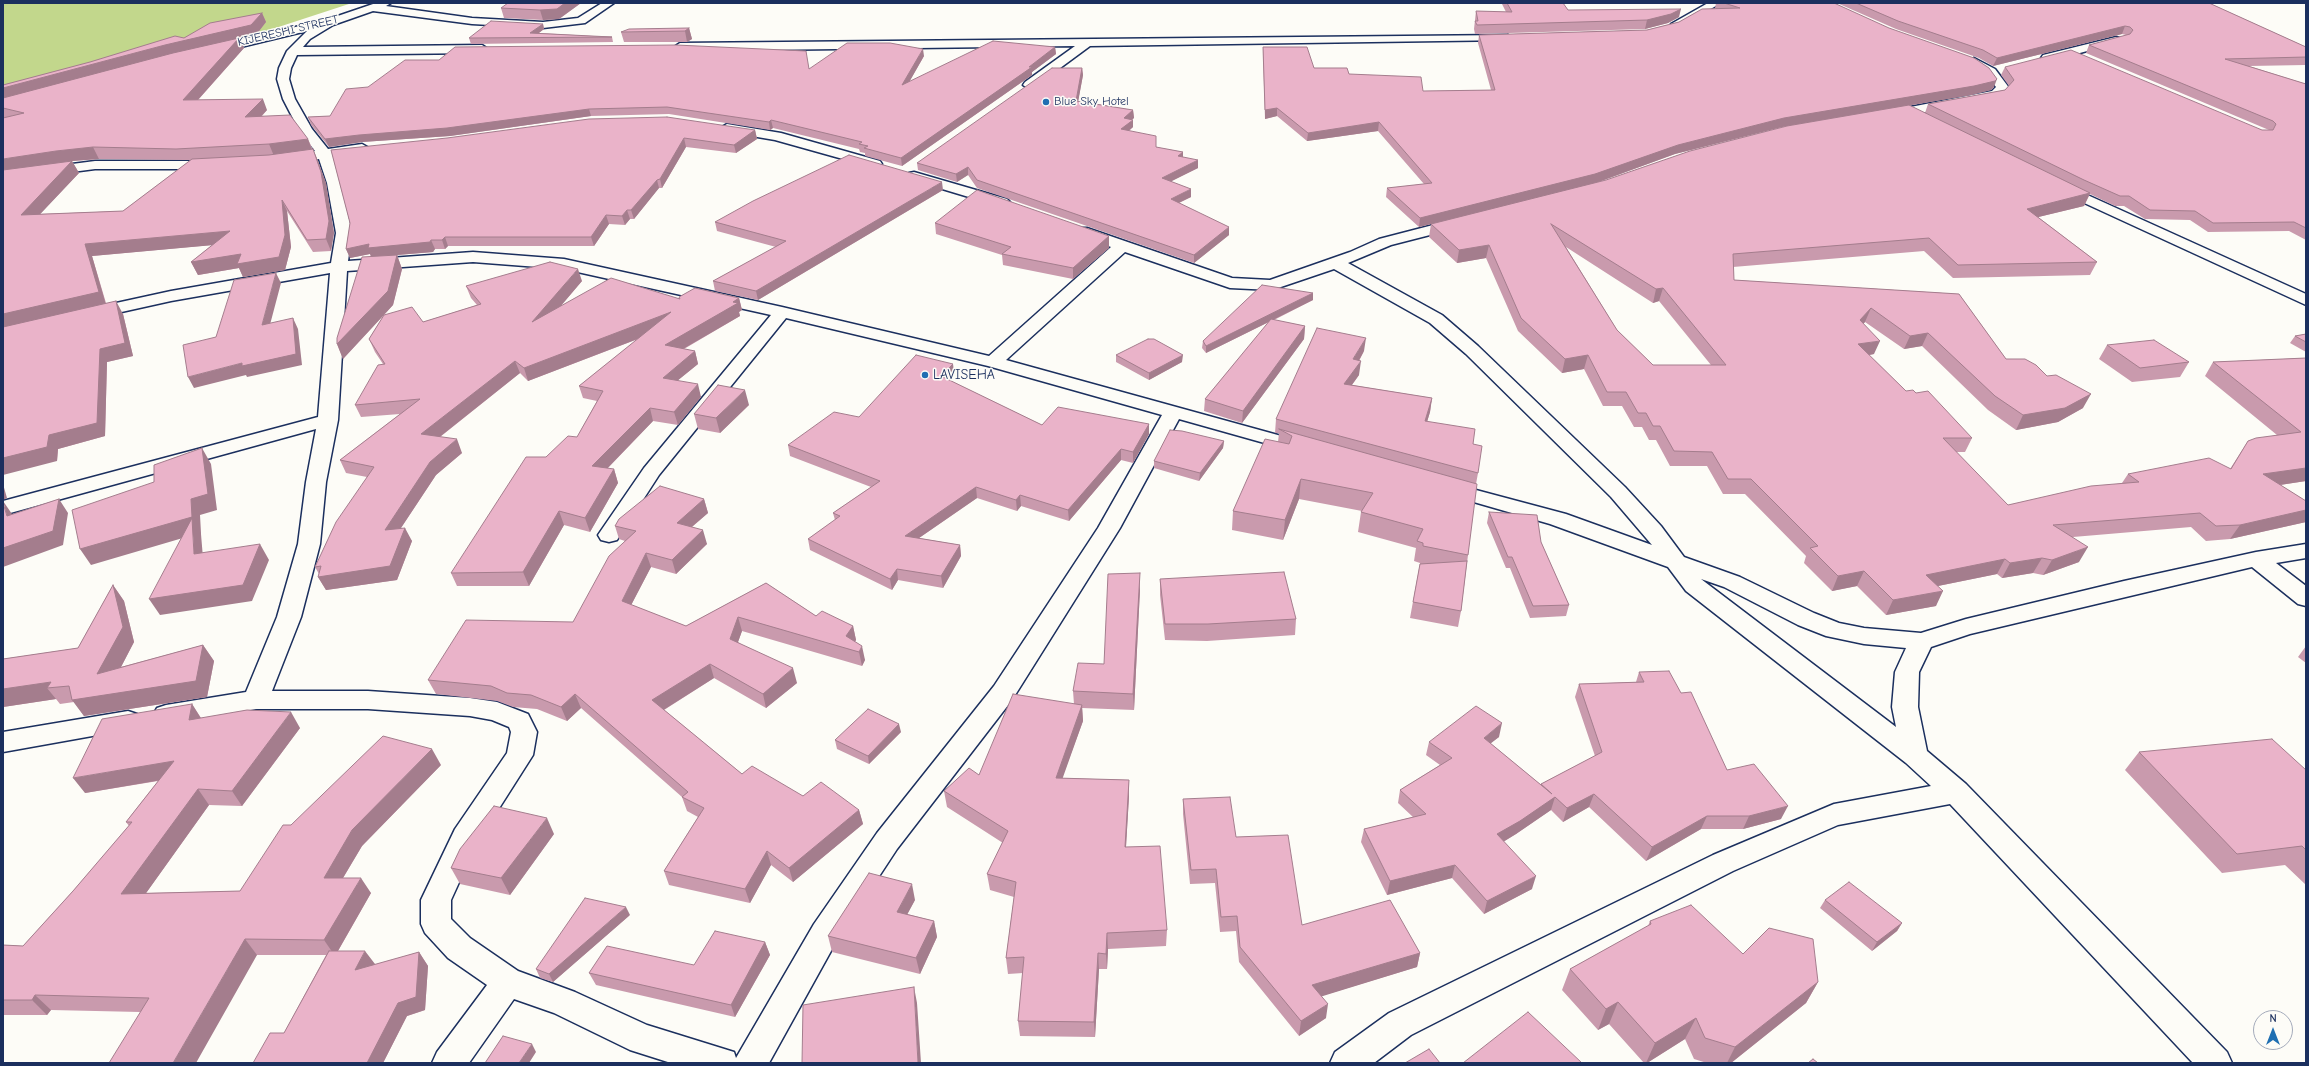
<!DOCTYPE html>
<html>
<head>
<meta charset="utf-8">
<style>
	body { margin:0 }
	#map { position:relative; width:2309px; height:1066px; overflow:hidden; background:#fdfcf7; font-family:"Comic Neue",sans-serif }
	canvas { display:block }
	.frame { position:absolute; inset:0; border:4px solid #1b2f5e; pointer-events:none }
	.north { position:absolute; left:2253px; top:1010px; width:40px; height:40px; box-sizing:border-box; background:#fdfcf7; border:1px solid #a3aaba; border-radius:50%; rotate:0deg; font-size:11px; font-weight:700; line-height:16px; text-align:center; color:#1b2f5e }
	.north::after { content:''; display:block; margin:auto; width:14px; height:18px; background:#1f6fb2; clip-path:polygon(50% 0,100% 100%,50% 72%,0 100%) }
</style>
</head>
<body>
<div id="map">
<canvas width="2309" height="1066"></canvas>
<div class="frame"></div>
<div class="north">N</div>
</div>
<script>
const c = document.querySelector('canvas').getContext('2d');
c.lineJoin = 'round';
function paint(path, color) {
  c.fillStyle = color;
  c.fill(path, 'evenodd');
}
function toPath(rows) {
  const path = new Path2D();
  for (const r of rows) {
    path.moveTo(r[0], r[1]);
    for (let i = 2; i < r.length; i += 2) path.lineTo(r[i], r[i + 1]);
  }
  return path;
}
function stroke(path, color, width, dash) {
  c.strokeStyle = color;
  c.lineWidth = width;
  c.lineCap = dash ? 'butt' : 'round';
  c.setLineDash(dash || []);
  c.stroke(path);
}
function label(font, color, halo, rows, align = 'center') {
  c.font = font + ' "Comic Neue",sans-serif';
  c.lineWidth = 3;
  c.setLineDash([]);
  c.textBaseline = 'middle';
  c.strokeStyle = halo;
  c.fillStyle = color;
  for (const [text, x, y, turn = 0] of rows) {
    c.save();
    c.translate(x, y);
    c.rotate((+turn || 0) * Math.PI / 180);
    c.textAlign = isNaN(turn) ? turn : align;
    if (halo) c.strokeText(text, 0, 0);
    c.fillText(text, 0, 0);
    c.restore();
  }
}
paint(toPath([
	[3,3,352,3,251,36,3,101]
]), '#c2d78c');
const minor = toPath([
	[376,3,391,3,386,6,472,18,543,22,578,18,602,3,614,3,585,23,543,28,472,24,373,11,333,25,310,39,303,47,482,45,488,49,482,53,297,55,291,68,289,79,295,99,312,129,328,149,362,144,369,148,362,152,333,157,341,183,352,233,348,261,473,252,564,259,782,307,989,356,1111,247,1075,234,1073,231,1075,228,1087,228,1232,278,1270,280,1350,252,1379,239,1460,218,1465,220,1468,223,1465,226,1391,245,1348,263,1442,315,1478,346,1625,487,1661,526,1684,557,1740,577,1814,613,1839,623,1864,628,1921,633,1966,619,2124,581,2256,552,2306,544,2306,558,2276,563,2306,586,2306,606,2298,604,2252,567,1970,634,1931,647,1919,672,1918,707,1927,751,1966,784,2227,1052,2232,1063,2193,1063,1950,804,1838,825,1733,871,1411,1035,1374,1063,1330,1063,1335,1052,1389,1013,1713,855,1834,804,1931,786,1906,763,1686,591,1668,567,1550,524,1439,492,1435,488,1439,484,1446,482,1566,514,1652,545,1611,497,1466,354,1430,323,1334,269,1272,290,1230,288,1125,252,1006,360,1314,445,1317,449,1314,453,1307,455,1300,453,1179,419,1120,528,1012,700,897,849,836,942,769,1063,671,1063,630,1050,554,1013,514,999,469,1063,432,1063,437,1052,487,985,448,958,425,933,421,924,421,900,455,829,507,753,511,732,509,727,492,720,470,716,368,709,256,709,166,725,157,722,153,715,157,708,166,705,246,692,277,617,298,544,306,482,316,429,3,515,3,501,318,417,330,273,171,301,90,319,84,318,81,314,84,310,171,291,331,263,336,233,327,183,319,159,286,164,279,160,286,156,315,151,299,130,283,99,277,79,279,68,287,51,307,31,212,54,206,50,212,46,326,20,376,3],
	[473,262,564,269,771,315,644,468,598,535,601,540,609,542,617,540,659,475,786,318,988,366,1162,415,1098,528,994,686,877,833,814,924,736,1058,734,1052,647,1025,575,992,518,971,470,938,451,919,451,900,477,843,533,755,537,732,528,714,497,702,470,698,368,691,272,691,301,617,320,544,326,482,338,420,347,271,473,262],
	[1701,579,1724,587,1798,625,1826,636,1864,644,1906,648,1895,672,1892,707,1896,727,1701,579],
	[1708,3,1721,3,1681,26,1677,27,1671,24,1708,3],
	[1508,35,1514,38,1512,40,1090,46,1033,88,1029,89,1023,85,1025,82,1075,46,680,51,674,47,680,43,1508,35],
	[2116,37,2120,38,2122,40,2120,42,2047,62,2041,58,2043,55,2116,37],
	[1974,58,1995,69,2007,85,2009,88,2001,97,1890,119,1883,115,1890,111,1992,91,1996,87,1987,75,1968,62,1974,58],
	[727,124,781,133,880,161,882,164,875,168,775,140,722,131,720,128,727,124],
	[95,161,214,161,221,165,214,169,95,169,3,181,3,173,95,161],
	[914,172,1007,199,1010,202,1002,207,909,179,907,176,909,173,914,172],
	[2061,183,2306,294,2306,305,2056,190,2054,187,2061,183],
	[128,711,137,714,141,721,137,728,3,752,3,732,128,711]
]);
stroke(minor, '#1b2f5e', 3);
paint(minor, '#fdfcf7');
paint(toPath([
	[581,3,559,19,543,20,504,18,501,8],
	[1502,3,1563,3,1568,10,1679,17,1668,23,1645,29,1475,34,1474,29,1476,11,1506,12,1502,4],
	[1716,3,1834,3,1994,87,1991,90,1971,95,1782,127,1675,154,1593,184,1955,128,1925,113,1928,104,2005,90,2009,86,2001,75,2005,67,2262,130,2269,130,2086,53,2089,45,2126,35,2122,34,1993,66,1979,58,1896,29,1837,3,2209,3,2306,47,2306,63,2305,65,2249,66,2306,84,2306,240,2289,231,2208,232,2190,220,2145,219,2124,206,2115,206,2090,194,2084,206,2038,217,2097,262,2090,275,1953,278,1924,251,1733,267,1734,280,1959,294,2006,359,2047,376,2083,408,2058,422,2016,430,1988,410,1922,346,1904,349,1865,322,1863,324,1874,354,1869,355,1906,391,1916,393,1972,438,1965,452,1956,452,2008,505,2122,483,2128,474,2230,469,2248,441,2277,435,2205,376,2213,362,2306,358,2306,481,2280,485,2306,501,2306,522,2230,539,2206,541,2191,527,2073,537,2079,562,2043,575,2033,573,2002,578,1997,574,1938,586,1936,606,1886,615,1857,586,1832,591,1804,563,1806,556,1745,494,1723,494,1707,466,1670,466,1656,440,1649,440,1642,427,1634,427,1622,406,1603,406,1584,369,1562,373,1518,331,1486,258,1457,263,1429,237,1431,224,1419,227,1386,197,1387,188,1424,184,1378,131,1307,141,1277,116,1265,119,1263,55,1263,47,1314,68,1349,74,1423,91,1491,90,1478,43,1479,35,1647,30,1679,22,1716,9,1715,8],
	[1566,247,1653,303,1659,301,1711,365,1653,365,1617,330],
	[262,13,266,22,256,35,239,38,244,48,198,100,267,110,262,116,308,139,318,161,326,183,334,233,331,251,313,252,287,211,291,247,285,270,243,277,239,268,198,275,191,262,212,245,92,256,106,303,123,314,133,356,107,362,105,436,58,449,57,461,4,117,3,117,3,85,184,38],
	[99,159,182,160,191,160,123,211,40,214,79,173,72,161],
	[543,24,544,29,539,33,612,37,613,42,471,44,469,38],
	[689,28,692,39,687,42,624,42,621,32],
	[1055,47,1056,54,1032,72,1032,75,902,166,865,156,865,153,860,152,859,149,773,128,770,130,669,114,591,116,450,136,362,142,329,147,311,125,308,117,330,116,809,69,924,56,909,82],
	[1082,68,1083,75,1078,101,1133,110,1134,118,1131,120,1133,127,1129,131,1156,147,1183,152,1183,157,1198,168,1171,181,1191,197,1179,203,1229,235,1194,263,977,188,968,175,957,182,918,170,917,163],
	[755,130,757,139,736,153,686,147,662,188,659,188,634,219,630,219,625,225,609,224,594,246,448,246,445,249,435,249,433,252,397,255,402,269,393,305,384,315,423,322,477,305,471,298,466,286,582,281,560,307,680,298,739,298,742,310,739,312,740,316,684,349,695,351,698,364,678,380,701,397,678,425,653,421,607,469,614,469,618,483,590,532,564,525,529,586,457,586,451,573,546,457,577,437,597,401,583,398,579,386,638,339,528,381,520,373,440,437,462,453,436,475,401,528,412,541,397,580,326,590,318,577,319,574,315,567,367,477,346,473,340,460,400,414,361,417,355,405,383,364,375,352,369,339,384,315,343,359,337,344,371,257,370,254,350,258,346,249,350,223,331,150],
	[943,190,758,300,715,291,713,281,776,247,717,231,715,222],
	[935,223,1109,236,1109,248,1073,279,1003,265,1002,255,936,234],
	[1313,293,1313,300,1274,320,1305,326,1304,339,1242,423,1204,411,1205,399,1269,322,1206,353,1202,348,1203,341],
	[2306,334,2306,352,2290,343,2295,336],
	[2107,345,2189,362,2180,377,2132,382,2099,359],
	[1364,351,1359,361,1359,375,1352,385,1432,398,1430,412,1427,422,1473,444,1478,473,1476,484,1468,555,1461,611,1458,627,1410,618,1420,563,1414,561,1416,548,1358,532,1361,512,1362,511,1299,499,1283,540,1232,530,1233,511,1278,442,1279,433,1275,433,1276,419],
	[1116,355,1182,362,1149,380,1116,362],
	[953,364,954,375,949,380,1042,425,1149,424,1149,434,1133,463,1121,460,1069,521,1021,506,1017,511,977,498,919,538,960,545,961,556,943,588,898,580,892,590,810,550,808,539,835,520,833,513,871,487,790,456,788,445,859,417],
	[749,405,720,433,698,429,694,414],
	[1224,441,1223,448,1199,481,1154,468,1154,461],
	[704,499,708,513,692,527,707,544,676,574,651,567,631,605,686,626,766,583,816,616,853,626,856,640,855,642,865,660,862,666,742,631,738,642,797,683,766,708,714,678,664,710,742,774,803,796,859,810,863,824,793,882,771,865,750,903,669,885,664,871,698,817,687,811,682,797,581,708,567,721,537,709,513,707,497,701,436,694,428,680,573,622,625,541,619,539,615,526],
	[1489,512,1541,542,1569,605,1566,616,1530,618,1510,568,1506,568,1487,523],
	[1160,579,1296,619,1295,635,1207,641,1165,640,1160,595],
	[113,585,124,601,134,642,121,667,203,645,214,661,207,697,84,716,74,702,60,704,56,699,3,707,3,659,78,648],
	[1140,589,1134,710,1082,708,1083,721,1062,778,1129,780,1129,796,1126,847,1167,930,1166,946,1108,949,1107,969,1099,969,1095,1037,1020,1036,1018,1021,1023,973,1008,974,1006,958,1014,897,990,890,987,874,1003,843,947,807,944,791,979,775,1074,704,1073,691,1104,664],
	[2306,646,2306,663,2298,657],
	[1639,672,1681,693,1727,770,1781,819,1743,829,1701,829,1646,861,1589,807,1563,822,1551,810,1516,834,1503,842,1532,889,1484,914,1452,878,1387,895,1361,842,1364,829,1413,817,1398,803,1400,790,1440,765,1426,755,1429,742,1499,737,1490,743,1541,785,1541,784,1595,756,1575,697,1579,684,1636,682],
	[192,704,201,718,300,728,242,806,209,805,146,893,240,891,291,825,441,765,362,846,343,878,371,893,338,951,375,964,374,965,419,952,428,966,425,1010,407,1016,383,1063,253,1063,284,1033,326,955,257,955,140,1012,51,1010,47,1015,3,1015,3,945,23,946,73,891,129,826,126,822,158,781,85,793],
	[901,732,869,764,837,749,835,740],
	[2139,752,2306,770,2306,885,2285,865,2222,873,2125,770],
	[1183,799,1236,837,1302,925,1420,953,1417,967,1321,996,1326,1018,1299,1036,1239,962,1236,931,1220,932,1215,883,1190,884,1183,814],
	[554,834,510,895,460,884,451,868],
	[915,900,907,914,934,921,937,937,920,974,832,952,828,936],
	[1825,900,1902,923,1897,931,1872,951,1820,908],
	[630,915,553,982,540,978,536,969],
	[1650,921,1743,954,1818,982,1806,1003,1731,1063,1707,1063,1694,1059,1685,1039,1647,1063,1644,1063,1609,1024,1598,1030,1562,990,1570,969,1648,926],
	[765,942,770,955,735,1017,596,985,589,973,694,965]
]), '#c99aad');
paint(toPath([
	[565,3,581,3,559,19,543,20,540,10],
	[1681,9,1679,17,1668,23,1645,29,1647,20],
	[262,13,266,22,256,35,239,38,244,48,188,111,183,100,3,100,3,88,165,45],
	[543,24,544,29,532,38,530,33],
	[2125,26,2122,34,1993,66,1997,58],
	[689,28,692,39,687,42,685,31],
	[1055,47,1056,54,1032,72,1032,75,902,166,901,158,1029,67],
	[923,49,924,56,903,93,902,85],
	[1082,68,1083,75,1077,108,1076,101],
	[1997,79,1994,87,1991,90,1971,95,1782,127,1675,154,1593,184,1419,227,1420,218,1678,145,1784,118],
	[263,99,267,110,250,128,245,117],
	[1277,108,1277,116,1265,119,1265,110],
	[589,109,591,116,450,136,362,142,329,147,325,139,359,135],
	[1133,110,1134,118,1124,126,1124,118],
	[771,120,773,128,770,130,769,122],
	[1133,120,1133,127,1121,137,1121,129],
	[1379,122,1378,131,1307,141,1308,133],
	[755,130,757,139,736,153,734,145],
	[684,138,686,147,662,188,660,179],
	[308,139,312,150,274,156,269,144],
	[93,147,99,159,72,161,79,173,28,227,21,215,3,171,3,159,56,151],
	[313,149,318,161,326,183,334,233,331,251,326,239],
	[1183,152,1183,160,1178,156],
	[1198,160,1198,168,1162,186,1162,178],
	[968,167,968,175,957,182,956,174],
	[657,180,659,188,634,219,631,210],
	[942,182,943,190,758,300,756,291],
	[1191,189,1191,197,1170,207,1171,199],
	[2090,193,2084,206,2022,221,2027,209],
	[282,200,287,211,291,247,285,270,243,277,239,268,198,275,191,262],
	[627,210,630,219,625,225,622,216],
	[606,215,609,224,594,246,591,237],
	[1229,227,1229,235,1194,263,1194,255],
	[230,231,236,243,92,256,106,305,3,329,3,314,85,244],
	[1109,236,1109,248,1073,279,1073,268],
	[445,237,448,246,445,249,442,240],
	[431,240,435,249,433,252,397,255,402,269,393,305,343,359,337,344,372,258,370,254,350,258,346,249,369,244],
	[1489,245,1486,258,1457,263,1459,250],
	[578,269,582,281,536,335,532,322],
	[276,273,281,283,267,336,262,325],
	[1663,288,1659,301,1653,303,1656,289],
	[1313,293,1313,300,1206,353,1206,346],
	[739,298,742,310,739,312,740,316,669,357,665,345],
	[116,301,123,314,133,356,107,362,105,436,58,449,57,461,3,475,3,458,49,435,100,349],
	[1871,308,1865,322,1855,334,1860,320],
	[671,312,674,325,528,381,524,368],
	[293,318,298,329,302,365,247,377,246,375,194,388,188,377,242,363],
	[1305,326,1304,339,1242,423,1243,411],
	[1928,333,1922,346,1904,349,1910,336],
	[1366,338,1364,351,1352,373,1353,359],
	[1880,341,1874,354,1853,358,1858,344],
	[695,351,698,364,666,390,663,378],
	[1183,355,1182,362,1149,380,1149,373],
	[1588,355,1584,369,1562,373,1565,359],
	[515,361,520,373,427,447,421,434],
	[1361,361,1359,375,1343,397,1344,384],
	[953,364,954,375,942,386,941,376],
	[698,384,701,397,678,425,674,412],
	[745,390,749,405,720,433,716,418],
	[2091,394,2083,408,2058,422,2016,430,2023,415],
	[1432,398,1430,412,1423,435,1425,421],
	[650,408,653,421,596,480,592,466],
	[1149,424,1149,434,1133,463,1133,452],
	[457,439,462,453,436,475,391,543,385,530,430,462],
	[1224,441,1223,448,1199,481,1200,473],
	[202,448,211,464,217,510,200,515,201,533,201,534,204,570,194,554,193,535,91,565,80,549,191,499],
	[1121,449,1121,460,1069,521,1068,510],
	[2306,468,2306,481,2253,489,2263,474],
	[614,469,618,483,590,532,585,518],
	[1301,479,1299,499,1283,540,1285,520],
	[3,484,7,498,3,500],
	[976,487,977,498,906,547,905,536],
	[1020,495,1021,506,1017,511,1016,500],
	[59,499,68,513,63,545,3,567,3,548],
	[704,499,708,513,681,536,677,523],
	[3,501,12,514,17,531,7,516],
	[2306,510,2306,522,2230,539,2240,525],
	[559,511,564,525,529,586,523,572],
	[405,528,412,541,397,580,326,590,318,577],
	[703,530,707,544,676,574,672,560],
	[260,544,269,560,252,601,160,615,149,599],
	[960,545,961,556,943,588,941,576],
	[2088,547,2079,562,2043,575,2052,560],
	[646,553,651,567,626,615,622,601],
	[2042,558,2033,573,2002,578,2010,563],
	[2005,559,1997,574,1918,590,1926,575],
	[897,569,898,580,892,590,890,579],
	[1864,571,1857,586,1832,591,1838,576],
	[1140,573,1140,589,1134,710,1133,694],
	[113,585,124,601,134,642,109,690,97,674],
	[1943,591,1936,606,1886,615,1893,600],
	[738,617,742,631,734,653,730,639],
	[853,626,856,640,849,650,846,636],
	[203,645,214,661,207,697,84,716,72,700],
	[862,646,865,660,862,666,859,652],
	[710,664,714,678,657,714,652,700],
	[793,668,797,683,766,708,763,694],
	[51,682,47,688,56,699,3,707,3,689],
	[575,694,581,708,567,721,561,707],
	[192,704,202,720,189,720],
	[1082,705,1083,721,1057,794,1056,778],
	[291,712,300,728,242,806,232,791],
	[1502,723,1499,737,1481,751,1484,738],
	[899,724,901,732,869,764,868,756],
	[432,749,441,765,362,846,334,893,324,878,352,830],
	[174,761,185,776,85,793,73,778],
	[1129,780,1129,796,1125,863,1125,847],
	[198,789,209,805,134,910,121,894],
	[1594,794,1589,807,1563,822,1567,808],
	[1555,797,1551,810,1516,834,1493,848,1497,834],
	[1788,806,1781,819,1743,829,1749,816],
	[859,810,863,824,793,882,789,868],
	[1707,816,1701,829,1646,861,1652,847],
	[547,818,554,834,510,895,501,878],
	[767,851,771,865,750,903,745,889],
	[1455,865,1452,878,1387,895,1390,881],
	[1536,876,1532,889,1484,914,1487,901],
	[361,878,371,893,335,956,324,940],
	[912,884,915,900,900,928,897,912],
	[626,907,630,915,553,982,549,974],
	[934,921,937,937,920,974,916,958],
	[1902,923,1897,931,1872,951,1877,942],
	[1107,933,1108,949,1107,969,1106,954],
	[245,939,257,955,196,1063,173,1063],
	[765,942,770,955,735,1017,731,1005],
	[365,951,375,964,364,984,355,970],
	[419,952,428,966,425,1010,407,1016,383,1063,367,1063],
	[1098,953,1099,969,1095,1037,1094,1022],
	[1420,953,1417,967,1310,1000,1312,985],
	[1818,982,1806,1003,1731,1063,1727,1063,1735,1047],
	[914,987,917,1003,921,1063,918,1063],
	[35,995,51,1010,47,1015,32,1000],
	[1618,1002,1609,1024,1598,1030,1606,1009],
	[1328,1004,1326,1018,1299,1036,1301,1021],
	[1696,1018,1685,1039,1647,1063,1646,1063,1655,1043],
	[532,1044,536,1052,529,1063,519,1063]
]), '#a47d8d');
const building = toPath([
	[508,3,565,3,557,9,540,10,501,8,508,3],
	[1507,3,1563,3,1568,10,1681,9,1671,14,1647,20,1477,25,1475,21,1478,21,1476,11,1512,12,1507,3],
	[1724,3,1834,3,1889,28,1974,58,1989,68,1997,79,1995,81,1974,86,1784,118,1678,145,1595,174,1420,218,1387,188,1432,183,1379,122,1308,133,1277,108,1265,110,1263,47,1307,47,1314,68,1347,68,1349,74,1421,77,1423,91,1495,90,1479,35,1647,30,1679,22,1702,9,1740,8,1724,3],
	[1856,3,2209,3,2306,47,2306,57,2225,59,2306,84,2306,228,2294,222,2213,223,2195,211,2150,210,2129,196,2120,196,2084,180,1928,104,2005,90,2014,80,2005,67,2071,50,2262,130,2273,130,2276,124,2273,121,2089,45,2130,34,2133,30,2130,27,2125,26,1997,58,1983,50,1898,21,1856,3],
	[262,13,251,25,165,45,3,88,3,85,90,62,175,36,184,38,210,23,262,13],
	[491,21,543,24,530,33,612,37,469,38,491,21],
	[689,28,685,31,621,32,629,29,689,28],
	[239,38,183,100,263,99,245,117,290,115,308,139,269,144,176,149,93,147,56,151,3,159,3,118,24,113,3,108,3,98,173,53,239,38],
	[993,41,1055,47,1029,67,1032,67,901,158,864,148,868,146,859,144,862,142,771,120,769,122,667,107,589,109,447,128,359,135,325,139,308,117,330,116,346,89,368,87,405,60,439,60,455,47,676,45,806,51,809,69,847,43,890,43,923,49,902,85,993,41],
	[1052,68,1082,68,1076,101,1133,110,1124,118,1133,120,1121,129,1156,136,1156,147,1183,152,1178,156,1198,160,1162,178,1191,189,1171,199,1229,227,1194,255,977,180,968,167,956,174,917,163,1052,68],
	[1909,105,2090,193,2027,209,2097,262,1958,265,1929,238,1733,254,1734,280,1959,294,2006,359,2025,359,2036,365,2047,376,2056,375,2091,394,2065,408,2023,415,1995,396,1928,333,1910,336,1871,308,1860,320,1880,341,1858,344,1906,391,1913,390,1916,393,1928,391,1972,438,1943,438,2008,505,2091,486,2139,482,2128,474,2209,458,2231,469,2248,441,2256,438,2301,432,2213,362,2306,358,2306,468,2263,474,2306,501,2306,510,2240,525,2216,526,2200,513,2053,525,2088,547,2052,560,2042,558,2010,563,2005,559,1926,575,1943,591,1893,600,1864,571,1838,576,1810,548,1818,546,1751,479,1728,479,1712,452,1674,451,1660,426,1653,426,1646,413,1638,413,1626,392,1607,392,1588,355,1565,359,1521,318,1489,245,1459,250,1431,224,1606,180,1690,151,1787,126,1909,105],
	[1551,224,1656,289,1663,288,1726,365,1653,365,1617,330,1551,224],
	[667,117,755,130,734,145,684,138,660,179,657,180,631,210,627,210,622,216,606,215,591,237,445,237,442,240,431,240,430,242,368,248,369,244,346,249,350,223,331,150,447,138,589,119,667,117],
	[313,149,321,172,329,221,326,239,307,240,282,200,285,235,279,257,237,264,241,254,191,262,230,231,85,244,99,292,3,314,3,170,72,161,21,215,123,211,192,159,269,155,313,149],
	[849,155,942,182,756,291,713,281,786,241,715,222,753,201,849,155],
	[977,190,1109,236,1073,268,1002,254,1011,247,935,223,977,190],
	[397,255,388,291,337,344,337,338,362,257,397,255],
	[550,262,578,269,532,322,611,278,680,299,679,297,695,288,739,298,733,302,738,303,665,345,695,351,663,378,698,384,674,412,650,408,592,466,614,469,585,518,559,511,523,572,451,573,526,457,546,457,568,436,577,437,603,391,579,386,671,312,524,368,515,361,421,434,457,439,430,462,385,530,405,528,390,566,318,577,321,566,315,567,336,522,374,467,340,460,420,399,355,405,378,365,385,364,369,339,384,315,412,307,423,322,481,304,466,286,550,262],
	[276,273,262,325,293,318,296,354,242,366,242,363,188,377,183,345,216,337,234,280,276,273],
	[1262,285,1313,293,1206,346,1203,341,1262,285],
	[116,301,125,343,100,349,97,423,49,435,47,447,3,458,3,327,116,301],
	[1271,319,1305,326,1243,411,1205,399,1271,319],
	[1317,328,1366,338,1353,359,1361,361,1344,384,1432,398,1425,421,1475,429,1473,444,1482,446,1478,473,1276,419,1317,328],
	[2306,334,2306,342,2295,336,2306,334],
	[1148,339,1154,339,1183,355,1149,373,1116,355,1148,339],
	[2154,340,2189,362,2140,368,2107,345,2154,340],
	[916,355,953,364,941,376,1042,425,1058,407,1149,424,1133,452,1121,449,1068,510,1020,495,1016,500,976,487,905,536,960,545,941,576,897,569,890,579,808,539,840,516,833,513,880,481,788,445,834,412,859,417,916,355],
	[718,385,745,390,716,418,694,414,718,385],
	[1279,429,1477,484,1468,555,1423,546,1423,543,1417,541,1423,529,1361,512,1373,493,1301,479,1285,520,1233,511,1265,439,1289,444,1292,436,1279,429],
	[1170,430,1182,431,1224,441,1200,473,1154,461,1170,430],
	[202,448,208,494,191,499,192,517,80,549,72,510,154,482,154,465,202,448],
	[660,486,704,499,677,523,703,530,672,560,646,553,622,601,686,626,766,583,816,616,822,611,853,626,846,636,862,646,859,652,738,617,730,639,793,668,763,694,710,664,652,700,742,774,752,766,803,796,821,782,859,810,789,868,767,851,745,889,664,871,704,808,682,797,688,792,575,694,561,707,531,695,507,693,491,686,428,680,466,620,573,622,609,556,636,531,615,526,619,519,660,486],
	[59,499,53,531,3,548,3,503,7,516,59,499],
	[1489,512,1537,515,1541,542,1569,605,1533,606,1512,557,1508,557,1489,512],
	[192,518,194,554,260,544,243,585,149,599,192,518],
	[1467,561,1461,611,1413,602,1420,564,1467,561],
	[1284,572,1296,619,1208,624,1165,624,1160,579,1284,572],
	[1140,573,1133,694,1073,691,1078,663,1104,664,1108,574,1140,573],
	[113,585,123,627,97,674,203,645,196,681,72,700,69,686,47,688,51,682,3,689,3,659,78,648,113,585],
	[1669,671,1681,693,1691,692,1727,770,1754,764,1788,806,1749,816,1707,816,1652,847,1594,794,1567,808,1555,797,1520,821,1497,834,1536,876,1487,901,1455,865,1390,881,1364,829,1426,814,1400,790,1452,758,1429,742,1476,706,1502,723,1484,738,1552,794,1541,784,1602,752,1579,684,1644,682,1639,672,1669,671],
	[1013,694,1082,705,1056,778,1129,780,1125,847,1160,846,1167,930,1107,933,1106,954,1098,953,1094,1022,1018,1021,1024,957,1006,958,1016,882,987,874,1008,831,944,791,969,768,979,775,1013,694],
	[192,704,189,720,247,710,291,712,232,791,198,789,121,894,240,891,283,825,291,825,383,736,432,749,352,830,324,878,361,878,324,940,245,939,173,1063,109,1063,149,998,35,995,32,1000,3,1000,3,945,23,946,73,891,132,822,126,822,174,761,73,778,102,719,192,704],
	[868,709,899,724,868,756,835,740,868,709],
	[2272,739,2306,770,2306,850,2302,846,2237,854,2139,752,2272,739],
	[1230,797,1236,837,1288,835,1302,925,1390,900,1420,953,1312,985,1328,1004,1301,1021,1240,947,1237,916,1221,917,1216,869,1191,870,1183,799,1230,797],
	[494,806,547,818,501,878,451,868,460,849,494,806],
	[869,873,912,884,897,912,934,921,916,958,828,936,869,873],
	[1849,882,1902,923,1877,942,1825,900,1849,882],
	[585,898,626,907,549,974,536,969,585,898],
	[1691,905,1743,954,1769,928,1813,939,1818,982,1735,1047,1705,1038,1696,1018,1655,1043,1618,1002,1606,1009,1570,969,1651,924,1650,921,1691,905],
	[715,931,765,942,731,1005,589,973,607,946,694,965,715,931],
	[329,951,365,951,355,970,419,952,416,997,398,1003,367,1063,253,1063,270,1033,284,1033,329,951],
	[914,987,918,1063,802,1063,803,1005,914,987],
	[1528,1012,1582,1063,1463,1063,1528,1012],
	[503,1036,532,1044,519,1063,485,1063,503,1036],
	[1429,1049,1440,1063,1405,1063,1429,1049],
	[1813,1059,1818,1063,1808,1063,1813,1059]
]);
paint(building, '#eab3c9');
stroke(building, '#a47d8d', 1);
for (const [x, y, r, color] of [
	[1046,102,4,"#1f6fb2"],
	[925,375,4,"#1f6fb2"]
]) {
  const dot = new Path2D();
  dot.arc(x, y, r, 0, 2 * Math.PI);
  c.fillStyle = color;
  c.fill(dot);
  stroke(dot, '#fdfcf7', 1.5);
}
label('12px', '#1b2f5e', '#fdfcf7', [
	["KIJERESHI STREET",288,31,-13]
]);
label('12px', '#1b2f5e', '#fdfcf7', [
	["Blue Sky Hotel",1054,102]
], 'left');
label('14px', '#1b2f5e', '#fdfcf7', [
	["LAVISEHA",933,375]
], 'left');
</script>
</body>
</html>
